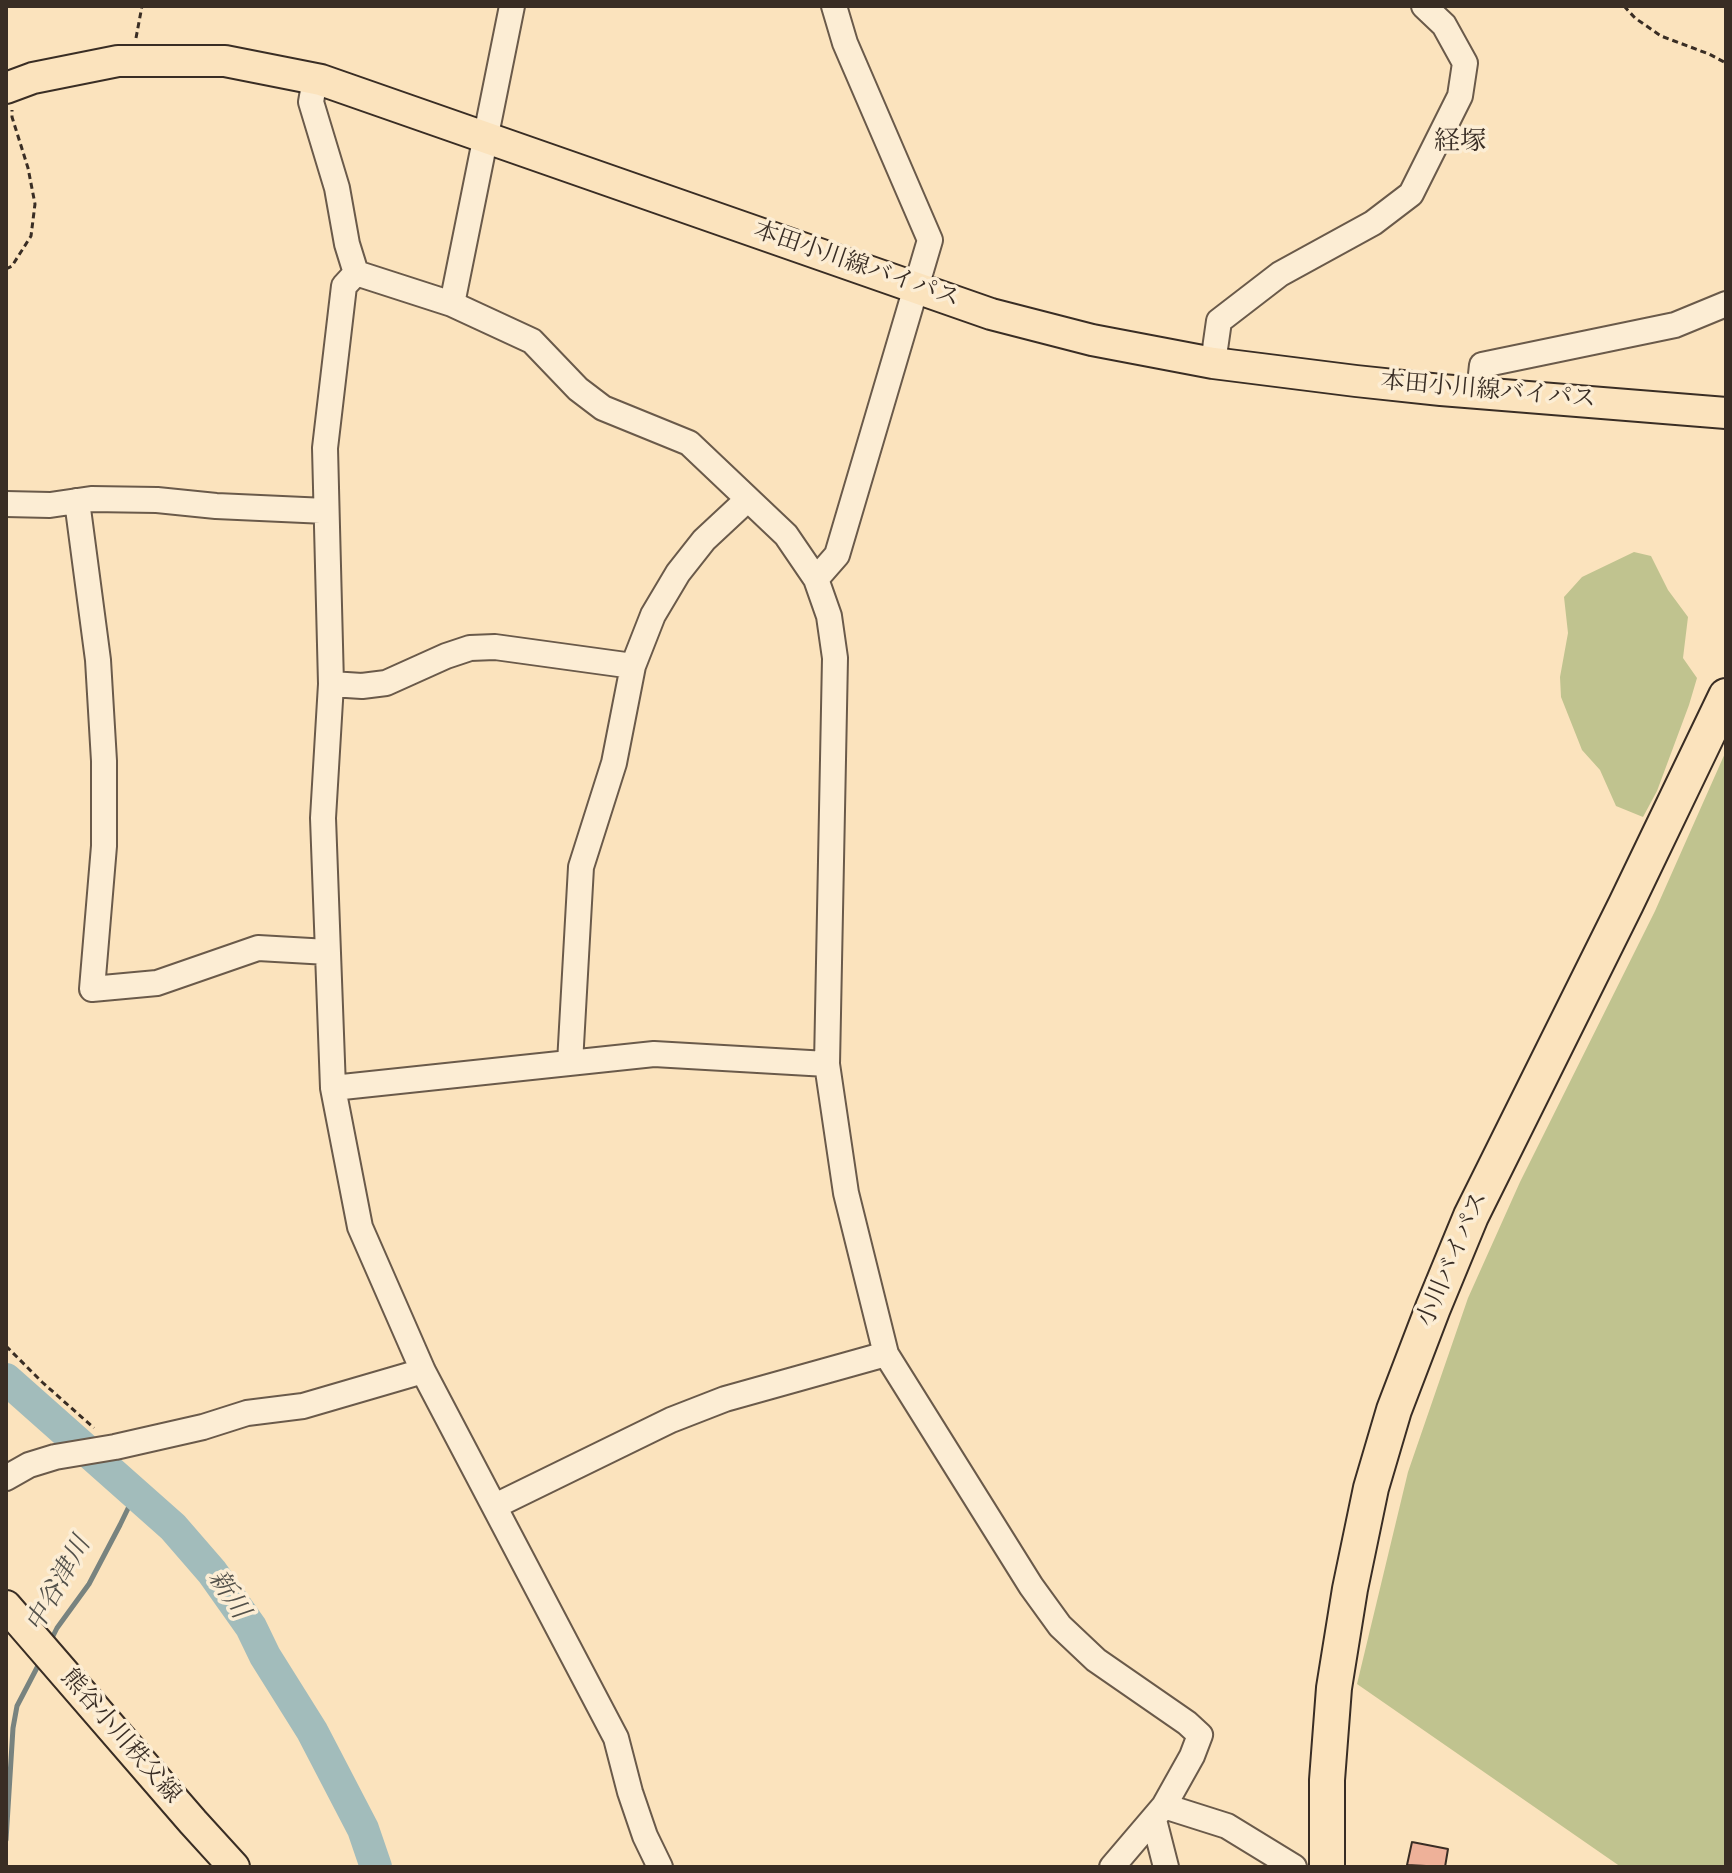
<!DOCTYPE html>
<html>
<head>
<meta charset="utf-8">
<style>
	body { margin:0 }
	#map { position:relative; width:1732px; height:1873px; overflow:hidden; background:#fbe3bd; font-family:"Sorts Mill Goudy",serif }
	canvas { display:block }
	.frame { position:absolute; inset:0; border:8px solid #392d24; pointer-events:none }
</style>
</head>
<body>
<div id="map">
<canvas width="1732" height="1873"></canvas>
<div class="frame"></div>
</div>
<script>
const c = document.querySelector('canvas').getContext('2d');
c.lineJoin = 'round';
function paint(path, color) {
  c.fillStyle = color;
  c.fill(path, 'evenodd');
}
function toPath(rows) {
  const path = new Path2D();
  for (const r of rows) {
    path.moveTo(r[0], r[1]);
    for (let i = 2; i < r.length; i += 2) path.lineTo(r[i], r[i + 1]);
  }
  return path;
}
function stroke(path, color, width, dash) {
  c.strokeStyle = color;
  c.lineWidth = width;
  c.lineCap = dash ? 'butt' : 'round';
  c.setLineDash(dash || []);
  c.stroke(path);
}
function label(font, color, halo, rows, align = 'center') {
  c.font = font + ' "Sorts Mill Goudy","Noto Serif JP",serif';
  c.lineWidth = 7;
  c.setLineDash([]);
  c.textBaseline = 'middle';
  c.strokeStyle = halo;
  c.fillStyle = color;
  for (const [text, x, y, turn = 0] of rows) {
    c.save();
    c.translate(x, y);
    c.rotate((+turn || 0) * Math.PI / 180);
    c.textAlign = isNaN(turn) ? turn : align;
    if (halo) c.strokeText(text, 0, 0);
    c.fillText(text, 0, 0);
    c.restore();
  }
}
paint(toPath([
	[1634,552,1651,556,1668,590,1688,617,1683,658,1697,678,1689,705,1657,791,1643,817,1616,806,1600,770,1582,750,1561,697,1560,677,1568,633,1564,597,1582,577],
	[1726,751,1726,1867,1621,1867,1357,1684,1408,1472,1468,1298,1520,1182,1655,911]
]), '#c0c38f');
stroke(toPath([
	[51,1640,57,1628,89,1584,120,1525,135,1494],
	[6,1840,13,1728,17,1706,41,1660]
]), '#78837f', 5);
stroke(toPath([
	[6,1379,173,1527,212,1572,251,1627,265,1656,312,1731,363,1829,376,1867]
]), '#a2bcbb', 32);
const building = toPath([
	[1412,1842,1448,1849,1445,1867,1407,1865,1412,1842]
]);
paint(building, '#eeb199');
stroke(building, '#392d24', 2);
const minor = toPath([
	[315,79,311,102,337,188,347,244,356,273],
	[356,273,452,304,532,341,578,389,603,408,689,443,786,535,816,579,829,616,835,658,827,1064,846,1193,886,1354,1031,1586,1060,1626,1096,1660,1187,1723,1200,1735,1192,1756,1164,1806,1112,1867],
	[356,273,344,286,325,448,331,684,323,818,333,1088,360,1227,423,1371,616,1738,630,1792,645,1836,660,1867],
	[452,304,512,6],
	[1213,363,1219,321,1280,274,1373,223,1411,194,1460,96,1465,63,1444,25,1424,6],
	[1479,393,1482,365,1675,325,1726,304],
	[77,501,98,660,104,761,104,846,92,989,157,983,258,948,328,952],
	[6,504,50,505,91,499,157,500,216,506,326,511],
	[816,579,837,555,930,240,845,43,834,6],
	[331,684,362,686,386,683,446,656,470,648,495,647,633,666],
	[570,1063,581,867,614,763,633,666,653,615,678,573,704,540,748,499],
	[333,1088,654,1054,827,1064],
	[6,1478,29,1465,55,1457,115,1447,203,1427,247,1413,303,1406,423,1371],
	[495,1506,671,1420,725,1399,886,1354],
	[1164,1806,1227,1826,1294,1867],
	[1154,1820,1166,1867]
]);
const major = toPath([
	[6,88,33,78,118,61,225,61,321,80,991,314,1092,340,1213,363,1356,381,1441,390,1726,413],
	[6,1606,193,1822,234,1867]
]);
const highway = toPath([
	[1327,1867,1327,1780,1334,1688,1350,1589,1371,1488,1394,1410,1433,1308,1471,1216,1626,904,1726,696]
]);
stroke(minor, '#6a5a4a', 28);
stroke(major, '#392d24', 34);
stroke(highway, '#392d24', 38);
stroke(toPath([
	[1624,6,1635,18,1661,36,1709,54,1726,63],
	[136,38,142,6],
	[6,269,12,266,31,236,35,204,28,168,12,117,12,110],
	[6,1346,42,1382,94,1428]
]), '#392d24', 3, [6, 4]);
stroke(minor, '#fcedd4', 24);
stroke(major, '#fbe3bd', 30);
stroke(highway, '#fbe3bd', 34);
label('24px', '#392d24', '#fcedd4', [
	["本田小川線バイパス",856,267,19],
	["本田小川線バイパス",1488,393,5],
	["小川バイパス",1455,1260,-67],
	["熊谷小川秩父線",119,1738,49]
]);
label('26px', '#392d24', '#fcedd4', [
	["経塚",1460,145]
]);
label('italic 26px', '#53514a', '#fcedd4', [
	["中谷津川",61,1586,-61],
	["新川",226,1596,57]
]);
</script>
</body>
</html>
